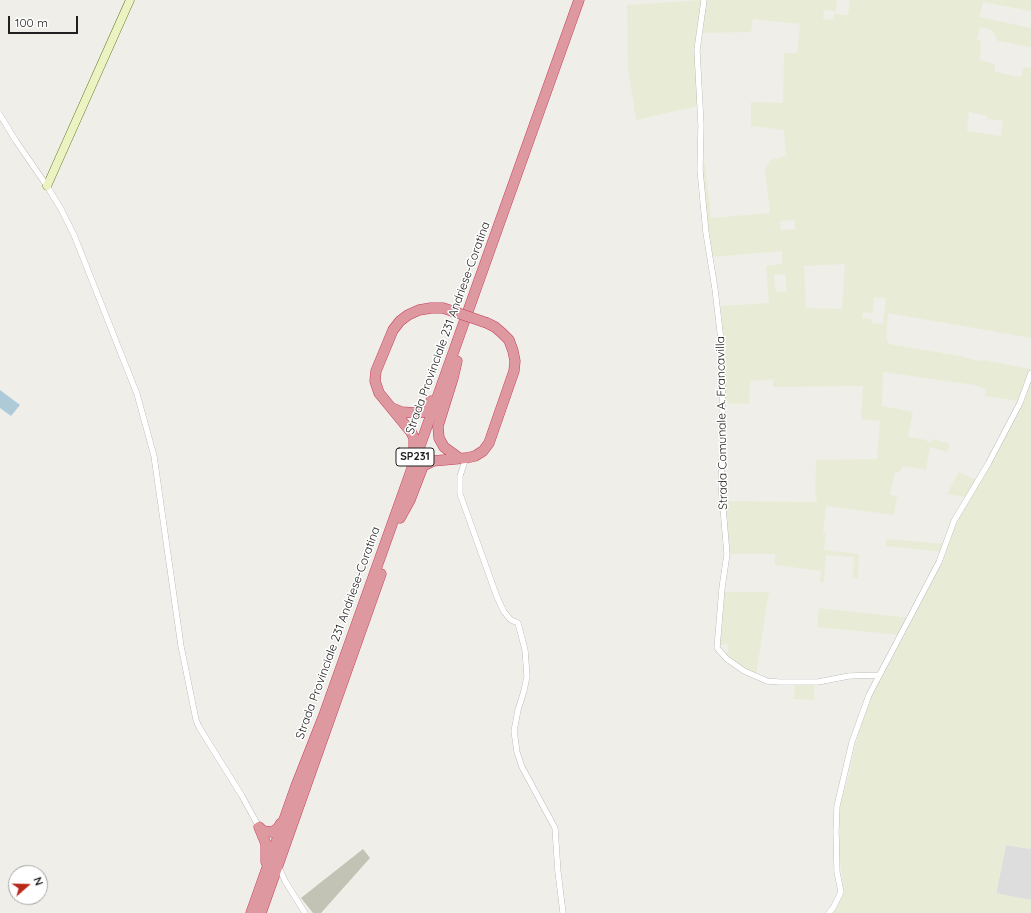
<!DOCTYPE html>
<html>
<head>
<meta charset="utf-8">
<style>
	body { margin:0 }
	#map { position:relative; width:1031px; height:913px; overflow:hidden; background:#f0eee8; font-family:Quicksand,sans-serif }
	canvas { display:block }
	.north { position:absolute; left:8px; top:865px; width:40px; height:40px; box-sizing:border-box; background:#fff; border:1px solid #a6a6a6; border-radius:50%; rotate:70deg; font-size:11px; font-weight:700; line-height:16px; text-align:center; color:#202020 }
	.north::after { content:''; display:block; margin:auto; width:14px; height:18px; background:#b92818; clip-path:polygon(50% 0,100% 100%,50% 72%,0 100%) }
	.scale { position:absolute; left:8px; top:16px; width:70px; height:18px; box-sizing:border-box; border:2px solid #202020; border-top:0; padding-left:5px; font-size:12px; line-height:14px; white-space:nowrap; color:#202020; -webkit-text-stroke:3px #fff; paint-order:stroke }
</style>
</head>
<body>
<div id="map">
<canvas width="1031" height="913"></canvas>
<div class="north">N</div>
<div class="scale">100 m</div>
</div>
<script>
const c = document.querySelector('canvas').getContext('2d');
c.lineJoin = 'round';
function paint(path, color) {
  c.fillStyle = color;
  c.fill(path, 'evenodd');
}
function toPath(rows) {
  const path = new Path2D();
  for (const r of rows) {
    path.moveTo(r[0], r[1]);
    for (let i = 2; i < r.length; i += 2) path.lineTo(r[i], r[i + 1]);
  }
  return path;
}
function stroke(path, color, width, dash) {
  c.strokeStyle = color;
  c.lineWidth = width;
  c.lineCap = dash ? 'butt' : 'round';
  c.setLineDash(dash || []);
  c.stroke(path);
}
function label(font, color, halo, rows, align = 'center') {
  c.font = font + ' Quicksand,sans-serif';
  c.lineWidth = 3;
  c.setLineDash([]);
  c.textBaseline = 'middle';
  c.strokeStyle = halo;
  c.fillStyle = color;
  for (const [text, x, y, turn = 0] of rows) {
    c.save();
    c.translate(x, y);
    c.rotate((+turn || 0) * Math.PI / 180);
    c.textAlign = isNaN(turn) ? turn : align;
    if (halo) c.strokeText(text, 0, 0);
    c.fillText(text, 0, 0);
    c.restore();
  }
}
paint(toPath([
	[1006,845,1031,849,1031,900,996,894]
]), '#dedddd');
paint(toPath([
	[363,849,370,858,321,913,313,913,301,898]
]), '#c2c3b4');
paint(toPath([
	[701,0,696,59,698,106,636,120,628,68,627,5],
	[705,0,837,0,836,11,824,10,823,19,833,20,834,14,848,15,850,0,1031,0,1031,11,983,2,979,17,1031,28,1031,47,998,41,992,30,980,27,977,39,981,42,980,60,995,64,995,72,1021,77,1024,67,1031,68,1031,338,888,313,886,337,889,344,960,356,978,361,984,360,1030,369,1019,401,985,396,986,389,974,385,883,372,882,406,913,412,908,437,926,440,928,442,931,442,933,439,950,444,947,452,930,447,926,470,903,466,900,472,895,472,890,495,897,496,894,515,826,506,823,533,826,534,824,550,859,554,858,578,853,578,854,557,826,555,824,582,820,582,821,571,775,565,775,554,728,554,725,501,817,502,815,491,816,460,877,459,880,421,861,419,863,386,773,387,773,379,750,381,749,404,724,403,721,306,769,303,766,266,782,264,782,251,712,257,708,237,700,163,705,163,711,218,770,213,765,169,771,160,786,156,784,130,751,126,751,102,783,103,784,53,797,53,800,24,753,19,751,32,702,33],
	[969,112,987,116,987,119,1003,121,1001,136,967,131],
	[795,220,795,229,781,230,780,221],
	[845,264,842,309,806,308,804,266],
	[785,274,787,291,776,292,774,275],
	[874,297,886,298,883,324,872,323,872,319,862,318,863,312,873,313],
	[1031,377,1031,849,1006,845,996,893,1031,900,1031,913,832,913,844,894,837,836,839,806,849,775,858,734,871,695,898,647,937,571,943,561,954,529,961,513,1004,440],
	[959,472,976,480,966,497,947,494],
	[886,539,945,544,943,552,886,546],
	[723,592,769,592,756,675,730,661,723,654,728,652,728,644,720,645,717,638],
	[819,608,909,618,900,635,817,627],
	[795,683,814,684,814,700,794,699]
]), '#e8ecd6');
paint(toPath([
	[0,390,20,405,11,416,0,408]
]), '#aecad8');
const street = toPath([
	[704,0,697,50,701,125,700,170,706,233,715,289,722,349,723,419,721,485,727,554,722,588,717,648,727,659,744,671,767,681,779,682,818,682,849,676,879,675],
	[0,115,16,141,47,186,61,209,74,235,137,394,154,456,181,646,196,720,199,727,242,796,259,827],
	[466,458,460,476,460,494,497,597,504,612,511,620,518,623,525,650,527,676,524,691,518,710,514,731,517,752,522,767,555,828,558,872,563,913],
	[278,865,285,881,305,913],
	[829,913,833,908,841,892,837,872,836,831,837,806,852,742,869,695,939,562,954,521,988,464,1020,403,1031,373]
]);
const secondary = toPath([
	[47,186,130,0]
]);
const highway = toPath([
	[457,361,453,378,438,426,439,438,444,447,459,458],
	[392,408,402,412,417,413,424,412,428,409,431,401],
	[414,451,414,438,411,432,379,393,375,381,376,371,393,330,400,321,408,315,419,310,431,308,443,308,452,311],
	[400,518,410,500,423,466,433,461,466,458,475,456,483,451,489,443,514,371,515,361,513,351,509,340,502,333,495,327,487,323],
	[259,827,263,831,272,832,278,828,281,823],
	[259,827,266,844,266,862],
	[251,913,296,786,324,715,579,0],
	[261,913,381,574]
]);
stroke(street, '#a1a1a1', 6);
stroke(secondary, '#596c12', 9);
stroke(highway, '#c73c5d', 11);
stroke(street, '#fff', 5.5);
stroke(secondary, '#ebf3c3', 8);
stroke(highway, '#dd999f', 10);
const highwayBridge = toPath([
	[452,311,487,323]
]);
stroke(highwayBridge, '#c73c5d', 11, []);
stroke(highwayBridge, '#dd999f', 10);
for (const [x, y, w] of [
	[415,457,38]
]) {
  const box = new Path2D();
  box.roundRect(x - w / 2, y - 9, w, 18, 3);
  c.fillStyle = '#fff';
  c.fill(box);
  stroke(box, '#202020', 1);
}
label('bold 11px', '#202020', null, [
	["SP231",415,457]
]);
label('12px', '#202020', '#fff', [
	["Strada Provinciale 231 Andriese-Coratina",448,328,-70],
	["Strada Comunale A. Francavilla",722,423,-91],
	["Strada Provinciale 231 Andriese-Coratina",338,633,-70]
]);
</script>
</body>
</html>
